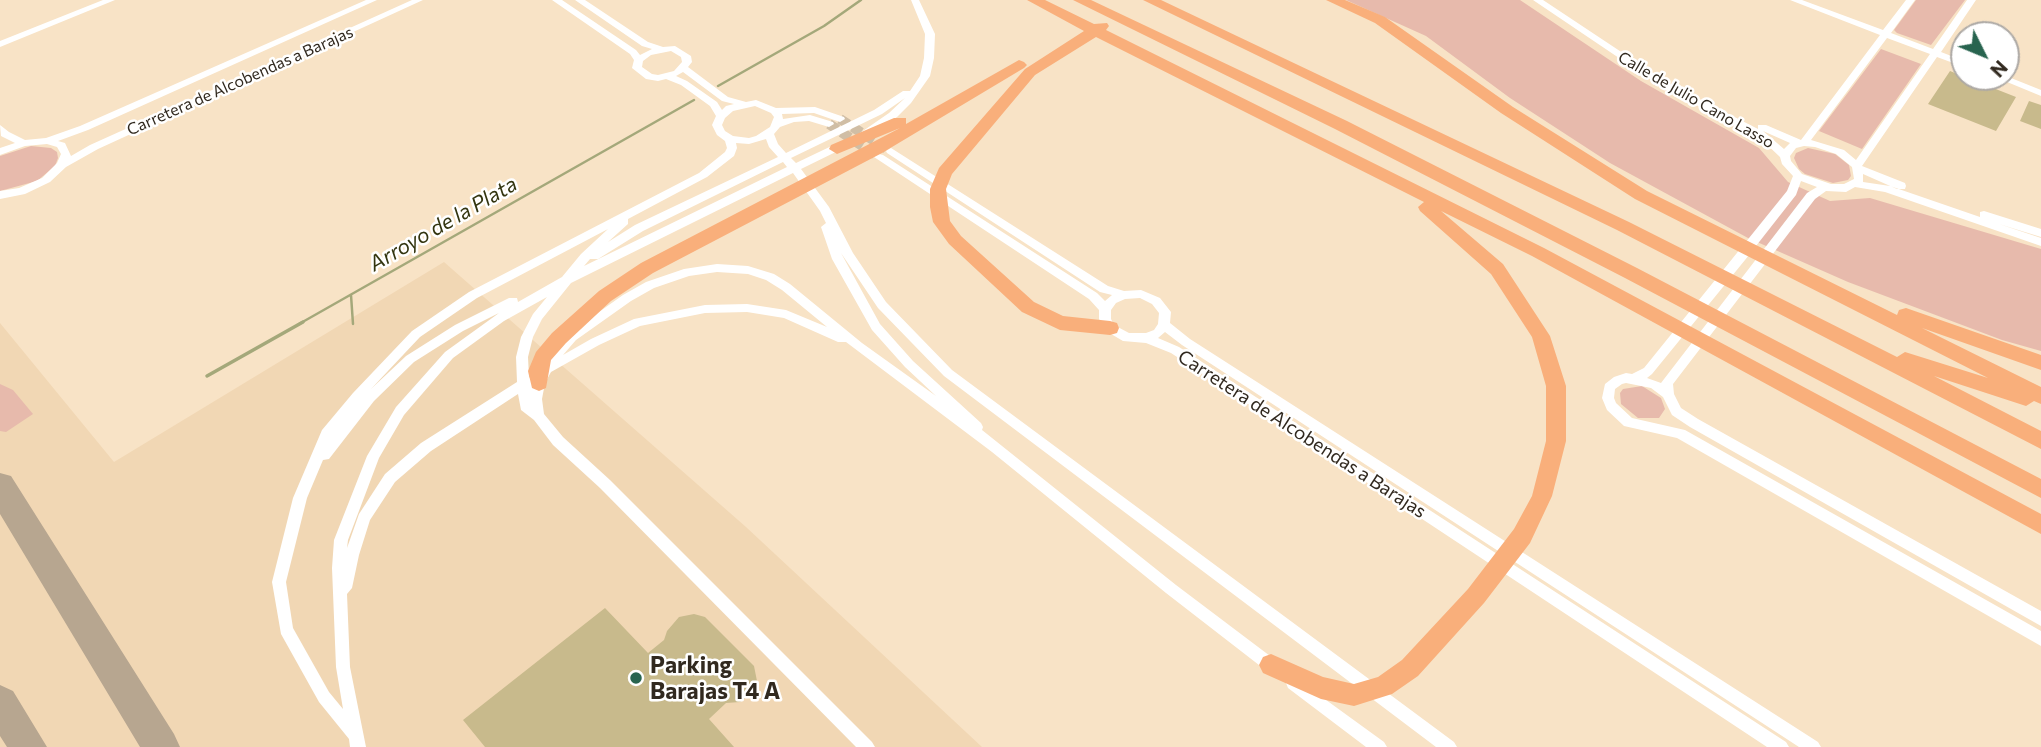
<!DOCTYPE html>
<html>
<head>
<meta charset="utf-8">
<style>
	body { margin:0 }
	#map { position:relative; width:2041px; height:747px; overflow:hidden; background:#f8e3c6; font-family:Commissioner,sans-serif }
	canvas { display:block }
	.north { position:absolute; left:1950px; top:21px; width:70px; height:70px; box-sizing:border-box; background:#fff; border:2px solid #ada9a5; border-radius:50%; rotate:133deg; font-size:19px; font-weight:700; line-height:28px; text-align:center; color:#31291f }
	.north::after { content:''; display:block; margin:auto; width:24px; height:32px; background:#28644f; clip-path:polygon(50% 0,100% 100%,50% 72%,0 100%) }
</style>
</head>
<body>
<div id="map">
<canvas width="2041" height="747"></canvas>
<div class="north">N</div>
</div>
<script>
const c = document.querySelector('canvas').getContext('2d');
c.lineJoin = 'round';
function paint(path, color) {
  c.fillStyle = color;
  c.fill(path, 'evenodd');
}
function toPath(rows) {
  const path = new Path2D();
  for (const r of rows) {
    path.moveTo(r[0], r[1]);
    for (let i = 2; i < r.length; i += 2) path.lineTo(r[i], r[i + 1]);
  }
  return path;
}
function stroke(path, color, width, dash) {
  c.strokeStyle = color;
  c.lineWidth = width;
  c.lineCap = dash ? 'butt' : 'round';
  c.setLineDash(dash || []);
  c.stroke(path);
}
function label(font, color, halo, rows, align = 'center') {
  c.font = font + ' Commissioner,sans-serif';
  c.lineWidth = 5;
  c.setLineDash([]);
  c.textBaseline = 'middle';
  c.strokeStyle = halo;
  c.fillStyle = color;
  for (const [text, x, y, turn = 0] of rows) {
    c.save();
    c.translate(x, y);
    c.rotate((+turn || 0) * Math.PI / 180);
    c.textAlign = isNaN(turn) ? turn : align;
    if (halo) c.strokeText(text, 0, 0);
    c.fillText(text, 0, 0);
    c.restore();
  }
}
paint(toPath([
	[444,262,746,527,982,747,0,747,0,323,114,462]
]), '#f1d7b4');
paint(toPath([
	[1346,0,1520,0,1641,81,1759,148,1788,182,1830,201,1870,198,2041,249,2041,351,2002,340,1848,282,1748,238,1610,163,1510,98,1426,36],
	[1916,0,1965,0,1931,45,1897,33,1894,30],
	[1881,49,1921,64,1862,149,1819,131],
	[31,146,51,148,57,152,58,158,55,166,37,181,0,191,0,156],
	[1808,148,1835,154,1849,165,1851,176,1848,180,1833,183,1805,174,1799,169,1794,158,1796,153],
	[0,384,13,390,33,414,6,432,0,431],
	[1642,386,1661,398,1665,409,1659,418,1638,418,1621,404,1620,393,1623,389]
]), '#e7baac');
stroke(toPath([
	[718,86,824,26,861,0],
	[351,295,353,324],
	[299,324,694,100]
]), '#a4a87a', 2.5);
stroke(toPath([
	[207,376,303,322]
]), '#a4a87a', 3.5);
paint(toPath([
	[0,473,11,476,174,734,180,747,140,747,0,514,0,473],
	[0,685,13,691,47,747,7,747,0,736,0,685]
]), '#b7a690');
paint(toPath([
	[1950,71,2016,97,1996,131,1928,104],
	[2029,101,2041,105,2041,129,2020,121],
	[605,608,648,653,664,640,667,631,679,617,694,614,705,617,754,666,757,681,751,693,740,702,726,703,709,719,734,747,485,747,463,720]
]), '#c8ba8c');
stroke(toPath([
	[840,119,887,149],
	[829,124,876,155]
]), '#d0bea5', 10, [10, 5]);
paint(toPath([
	[103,0,115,0,0,47,0,41,103,0],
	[366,0,377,0,88,130,58,141,65,143,71,156,90,145,412,0,423,0,98,149,66,167,50,182,25,194,0,199,0,191,19,188,42,178,57,163,61,154,57,147,47,144,25,146,0,155,0,148,15,143,1,136,0,125,9,132,25,140,46,138,80,126,366,0],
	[552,0,562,0,636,50,640,55,652,49,642,46,575,0,585,0,648,42,663,47,675,46,691,56,692,62,688,67,728,97,746,102,756,100,776,108,815,107,844,117,845,119,840,122,814,113,782,114,783,119,810,115,833,122,834,124,829,127,809,121,794,122,780,127,774,134,778,144,786,153,874,110,903,91,910,91,920,76,924,58,925,34,911,0,919,0,935,34,934,58,930,76,911,103,897,117,869,135,865,136,860,133,889,113,905,98,882,114,791,158,796,163,842,141,850,141,850,145,801,169,829,207,853,253,886,302,952,370,1454,742,1457,747,1436,747,944,376,878,308,841,253,880,324,913,361,981,423,983,427,982,430,1176,585,1278,662,1280,667,1278,672,1273,674,1268,672,1166,593,992,452,846,342,838,342,784,318,747,312,705,313,640,326,599,345,551,372,545,383,542,399,544,414,563,437,610,480,872,742,875,747,856,747,600,488,553,445,534,420,521,410,518,394,431,451,395,482,370,520,359,555,352,588,347,594,350,667,366,747,350,747,349,739,319,702,281,634,272,582,293,498,322,430,353,393,412,331,469,292,699,173,725,152,727,148,725,141,717,135,712,125,716,116,710,106,681,85,666,79,658,81,646,79,632,68,634,60,630,54,552,0],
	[671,51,681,57,682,62,674,71,658,75,652,74,642,67,643,61,651,55,671,51],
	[683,72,722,101,734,104,726,106,722,110,717,102,687,81,676,76,683,72],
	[755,106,771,113,774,117,770,127,756,136,749,138,733,136,725,131,722,125,725,118,733,111,755,106],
	[766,139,769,147,778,157,635,225,608,242,628,224,628,219,707,177,734,156,737,148,736,143,749,144,766,139],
	[783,162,787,167,584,266,590,259,598,259,643,231,783,162],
	[793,173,820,211,826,223,821,227,832,259,872,330,905,367,936,396,862,343,790,284,774,274,748,266,717,264,684,269,646,282,623,295,568,334,549,355,534,381,529,377,528,357,533,337,542,319,571,283,793,173],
	[608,229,581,254,562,277,518,302,517,298,509,298,455,325,406,356,371,389,420,337,477,298,608,229],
	[717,272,748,274,766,280,782,290,827,327,786,310,747,304,705,305,634,319,591,339,563,355,576,340,631,301,654,288,689,276,717,272],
	[547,297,533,314,521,337,516,357,517,382,421,443,385,474,359,514,347,548,348,540,379,458,404,415,453,358,504,321,547,297],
	[499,313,445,352,396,407,367,456,334,540,332,568,336,667,343,709,329,692,293,628,286,582,307,498,323,460,329,459,374,401,414,362,463,331,499,313],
	[1533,0,1543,0,1668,83,1758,129,1758,125,1766,125,1801,140,1880,35,1790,0,1802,0,1883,30,1906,0,1915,0,1891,33,1933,49,1967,0,1976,0,1941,52,1964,61,1964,67,1937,57,1862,166,1905,183,1906,186,1905,189,1897,189,1863,174,1863,182,1890,186,1980,217,1980,212,1984,211,2041,229,2041,237,1999,224,2041,238,2041,246,1885,192,1855,187,1846,192,1826,191,1815,199,1673,384,1674,394,1681,408,1698,419,2041,611,2041,626,1690,427,1672,415,1663,397,1651,388,1626,383,1622,384,1615,389,1614,398,1616,403,1632,418,1685,430,2041,631,2041,646,1677,438,1624,426,1607,410,1602,398,1605,384,1614,377,1626,373,1632,374,1644,368,1787,191,1793,176,1782,164,1780,157,1760,138,1662,87,1533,0],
	[1887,38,1930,54,1856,160,1844,150,1811,140,1887,38],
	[1763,131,1790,143,1784,149,1763,131],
	[1804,146,1815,147,1836,154,1852,167,1854,179,1844,184,1831,184,1802,174,1791,161,1790,156,1796,148,1804,146],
	[1801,181,1817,187,1807,193,1661,383,1647,378,1652,374,1745,260,1796,195,1801,181],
	[2006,76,2041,90,2041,96,1995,77,2006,76],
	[891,148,1108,286,1124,291,1141,290,1160,298,1171,312,1170,323,1190,339,1818,742,1821,747,1799,747,1182,345,1165,332,1158,338,1179,347,1786,742,1789,747,1767,747,1171,353,1146,343,1123,341,1106,331,1099,319,1099,310,1089,299,874,157,879,154,883,155,1097,293,1105,301,1112,295,1100,292,887,153,886,151,891,148],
	[1140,298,1152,304,1159,313,1158,324,1154,330,1146,333,1129,333,1114,325,1111,319,1111,310,1116,303,1125,299,1140,298],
	[1293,676,1384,742,1387,747,1366,747,1288,688,1286,683,1288,678,1293,676]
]), '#fff');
paint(toPath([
	[1027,0,1045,0,1094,24,1107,23,1109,26,1106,30,1544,248,2041,514,2041,534,1532,256,1441,211,1503,264,1550,336,1566,386,1566,441,1552,496,1530,543,1484,603,1418,676,1392,694,1354,706,1321,699,1263,673,1259,665,1263,657,1271,654,1323,677,1354,684,1378,677,1402,660,1468,589,1514,529,1532,496,1546,441,1546,386,1532,337,1491,274,1420,211,1418,207,1424,202,1096,37,1035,75,952,174,946,189,950,221,961,236,1034,302,1063,316,1110,321,1117,323,1119,328,1117,333,1110,335,1060,330,1022,312,949,244,933,222,930,207,930,189,939,168,1025,69,1084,31,1027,0],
	[1073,0,1091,0,1347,121,1637,268,2041,479,2041,498,1625,278,1335,129,1073,0],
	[1143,0,1161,0,1629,222,1897,357,1905,352,1988,378,1635,199,1501,113,1375,23,1326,0,1345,0,1385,17,1513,107,1647,191,1897,315,1899,310,1906,308,2041,355,2041,370,1922,328,2041,387,2041,404,2034,401,2026,406,1934,376,2041,431,2041,449,1617,230,1143,0],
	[1019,60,1024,62,1027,65,1024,68,882,153,653,273,611,301,566,343,551,360,546,388,539,391,532,388,528,371,536,352,552,333,599,291,641,263,900,128,837,154,829,149,831,145,894,118,906,118,906,124,1019,60]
]), '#f9af7b');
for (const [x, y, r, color] of [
	[636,678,7,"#28644f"]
]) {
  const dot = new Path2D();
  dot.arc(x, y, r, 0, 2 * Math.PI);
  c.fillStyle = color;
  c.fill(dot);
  stroke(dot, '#fff', 2.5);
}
label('16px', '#31291f', '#fff', [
	["Carretera de Alcobendas a Barajas",240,81,-24],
	["Calle de Julio Cano Lasso",1696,100,30]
]);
label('19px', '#31291f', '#fff', [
	["Carretera de Alcobendas a Barajas",1302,434,33]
]);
label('italic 21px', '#333510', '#fff', [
	["Arroyo de la Plata",443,224,-30]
]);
label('bold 23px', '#31291f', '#fff', [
	["Parking",650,665],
	["Barajas T4 A",650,691]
], 'left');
</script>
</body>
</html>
